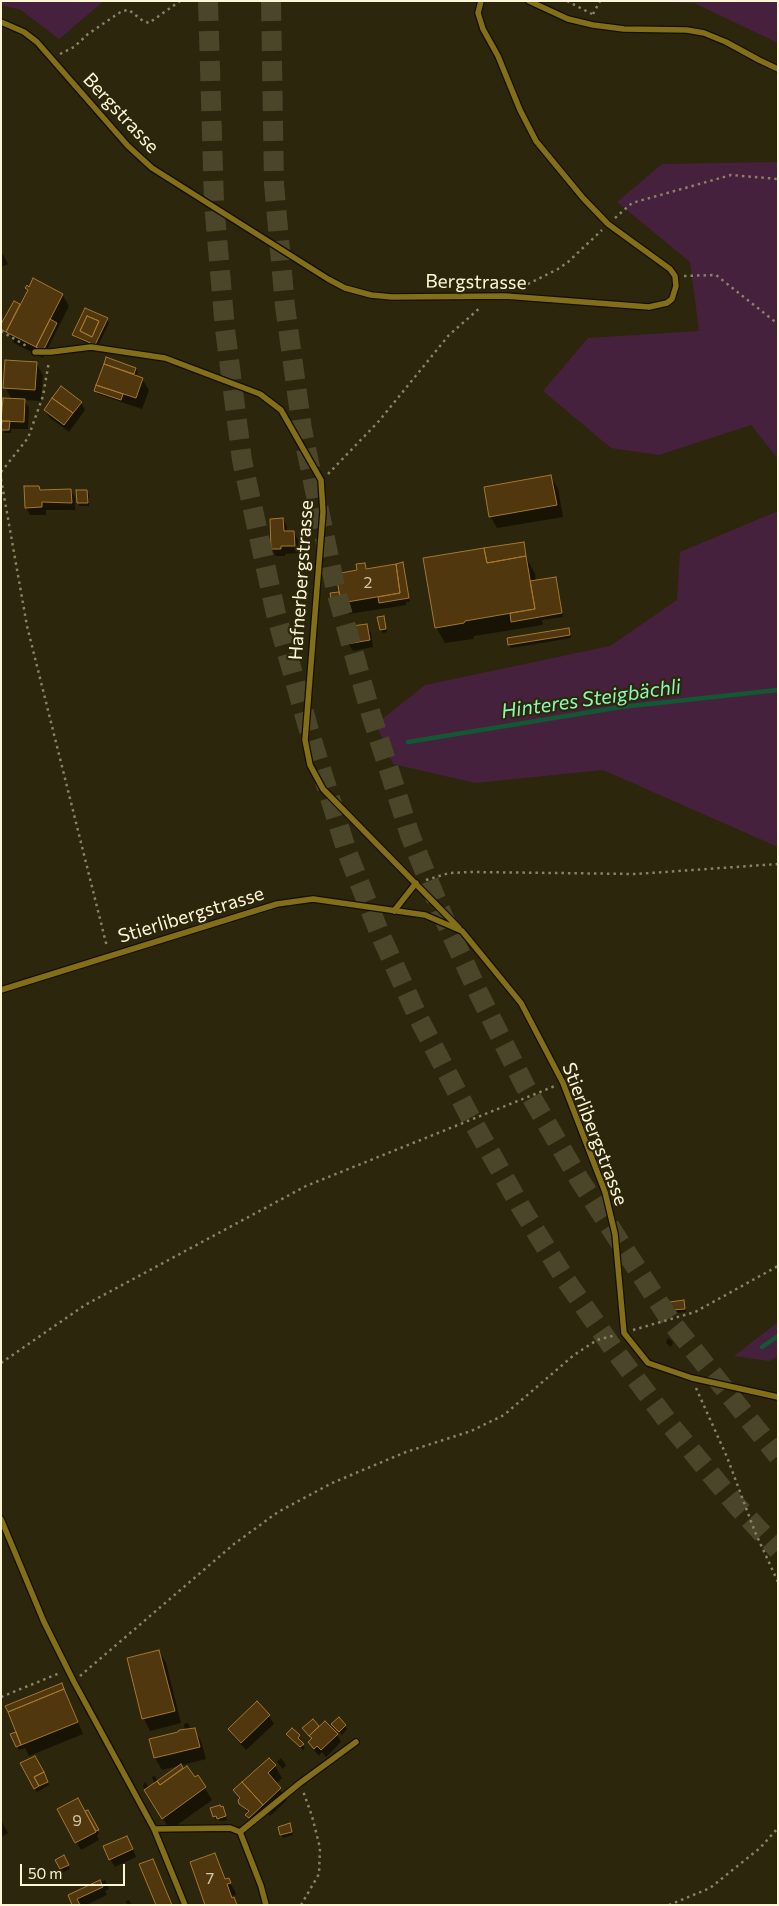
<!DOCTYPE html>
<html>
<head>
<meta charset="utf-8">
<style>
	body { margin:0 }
	#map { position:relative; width:779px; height:1906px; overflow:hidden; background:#2c260c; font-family:Commissioner,sans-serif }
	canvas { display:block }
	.frame { position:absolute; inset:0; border:2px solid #fdf6d6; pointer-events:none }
	.scale { position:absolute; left:20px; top:1864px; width:105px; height:22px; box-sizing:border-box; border:2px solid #fdf6d6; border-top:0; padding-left:6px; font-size:15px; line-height:18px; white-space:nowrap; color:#fdf6d6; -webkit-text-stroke:4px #2c260c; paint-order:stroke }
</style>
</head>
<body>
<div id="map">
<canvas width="779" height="1906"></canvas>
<div class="frame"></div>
<div class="scale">50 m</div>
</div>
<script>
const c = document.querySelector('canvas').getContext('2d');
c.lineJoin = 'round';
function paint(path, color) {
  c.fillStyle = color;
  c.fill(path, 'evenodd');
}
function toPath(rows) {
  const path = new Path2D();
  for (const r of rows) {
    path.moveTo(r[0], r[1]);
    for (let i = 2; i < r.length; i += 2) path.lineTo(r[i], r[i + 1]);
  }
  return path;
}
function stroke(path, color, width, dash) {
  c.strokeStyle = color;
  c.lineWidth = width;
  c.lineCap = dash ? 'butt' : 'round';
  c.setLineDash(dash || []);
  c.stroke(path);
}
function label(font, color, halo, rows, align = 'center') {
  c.font = font + ' Commissioner,sans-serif';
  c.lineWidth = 4.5;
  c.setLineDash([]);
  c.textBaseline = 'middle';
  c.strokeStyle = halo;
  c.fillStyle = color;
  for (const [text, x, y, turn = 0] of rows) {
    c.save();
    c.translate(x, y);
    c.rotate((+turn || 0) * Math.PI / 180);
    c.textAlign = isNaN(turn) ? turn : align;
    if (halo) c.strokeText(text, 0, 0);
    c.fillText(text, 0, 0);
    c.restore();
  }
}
paint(toPath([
	[1,1,104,1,59,39,21,10,1,5],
	[621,1,778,1,778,43,694,3],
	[778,162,778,459,751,425,659,455,611,448,543,391,588,338,699,331,690,262,617,202,662,164],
	[778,511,778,847,603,770,475,783,393,764,376,724,425,685,610,646,677,600,680,552],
	[778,1322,778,1356,769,1361,734,1356]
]), '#46213e');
paint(toPath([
	[3,254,8,264,1,267,1,255],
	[27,288,62,294,69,306,43,358,14,343,9,334,1,328,19,305,20,307,28,291],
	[107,319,109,323,97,348,76,338,74,335],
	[107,359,136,369,138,372,136,376,142,379,149,390,142,409,98,394,96,391],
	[36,363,43,375,41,401,24,400,29,408,28,429,11,429,11,433,4,433,1,417,3,417,12,400,5,387],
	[81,402,85,410,69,432,50,418,45,410],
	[551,477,558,489,563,517,497,528,490,516],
	[39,487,41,491,70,490,75,498,75,510,46,510,46,515,30,515,26,507],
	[87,491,89,495,89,506,80,506,78,503],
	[283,519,287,527,287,532,294,532,298,540,298,553,285,554,285,556,276,556,272,549],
	[523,543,528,561,535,574,536,581,555,578,557,581,563,617,542,620,543,625,474,636,473,639,445,643,436,627],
	[364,564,368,570,402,564,410,602,406,602,406,605,349,614,344,605,335,607,332,594,340,593],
	[383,618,387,632,383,633,381,630],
	[366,625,371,633,373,647,353,651,348,643],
	[569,629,571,638,511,648,509,645,508,639],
	[683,1301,686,1312,675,1313,673,1310],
	[668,1338,673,1342,671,1347,666,1343],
	[159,1651,166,1663,181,1723,150,1731,144,1719,128,1659],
	[66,1694,83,1734,29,1756,25,1748,19,1750,12,1735],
	[257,1703,269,1716,274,1724,246,1750,234,1737,229,1729],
	[188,1723,191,1730,194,1729,201,1741,206,1759,162,1770,155,1758,151,1740,185,1730,184,1724],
	[333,1725,345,1726,347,1729,342,1735],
	[318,1726,337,1735,341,1742,326,1757,322,1752,319,1756,314,1750,309,1742,312,1739,306,1732],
	[288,1734,299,1736,301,1739,299,1741,305,1748,303,1750],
	[34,1757,49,1785,37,1792,22,1763],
	[281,1758,286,1765,283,1769,277,1762],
	[180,1766,194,1779,198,1777,212,1800,170,1830,143,1786,145,1782,149,1788,155,1784,152,1777,155,1776,158,1782],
	[275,1766,282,1778,276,1784,287,1800,270,1816,267,1813,254,1825,235,1791],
	[221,1808,223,1808,225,1811,227,1820,220,1821,219,1819,216,1820,214,1817],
	[59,1810,84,1813,87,1812,99,1834,97,1835,99,1840,81,1850],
	[1,1820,8,1833,1,1837],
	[290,1825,293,1835,283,1838,281,1834],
	[131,1845,136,1857,115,1867,110,1859],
	[215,1855,226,1880,228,1880,235,1891,236,1895,232,1896,237,1905,207,1905],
	[64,1857,70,1869,63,1872,57,1861],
	[105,1880,109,1889,105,1891,107,1895,86,1905,73,1905,69,1896],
	[129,1900,131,1904,131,1905,127,1905,126,1901]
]), '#0007');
stroke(toPath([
	[408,742,621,707,778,690],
	[762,1347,778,1336]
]), '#145734', 4.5);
const building = toPath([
	[33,278,63,294,36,347,6,332,28,290,25,288,27,285,29,287,33,278],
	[14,301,20,304,6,332,1,329,1,324,14,301],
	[85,308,108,318,95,345,72,335,85,308],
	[87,316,99,321,92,337,80,331,87,316],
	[87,316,99,321,92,337,80,331,87,316],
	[50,319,57,323,43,351,36,347,50,319],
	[106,357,136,368,134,374,104,364,106,357],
	[5,360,37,362,35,390,3,388,5,360],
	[104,364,143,378,136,398,96,385,104,364],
	[96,385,123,394,121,400,94,391,96,385],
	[61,386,82,402,73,413,52,398,61,386],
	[3,398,25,399,24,422,1,421,3,398],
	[52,398,73,413,64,425,44,410,52,398],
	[2,421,10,421,9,430,1,430,2,421],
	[551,475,557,505,489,517,484,487,551,475],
	[24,486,39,486,40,490,71,489,72,503,42,502,42,507,25,508,24,486],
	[76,490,87,490,88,503,77,503,76,490],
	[283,518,284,531,294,531,295,546,281,546,281,549,271,549,270,519,283,518],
	[524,542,526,556,487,563,484,548,524,542],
	[484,548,487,563,526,556,535,609,465,621,464,623,435,628,423,558,484,548],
	[403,562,409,598,379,603,378,597,400,593,396,564,403,562],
	[365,563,366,569,396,564,400,593,341,603,336,574,357,570,356,564,365,563],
	[556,577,562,613,511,622,510,613,535,609,530,581,556,577],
	[339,592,341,602,332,604,330,593,339,592],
	[384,616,386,629,380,630,377,617,384,616],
	[367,624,370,640,347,644,344,627,367,624],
	[569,628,570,635,508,645,507,638,569,628],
	[684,1300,685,1309,671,1310,670,1302,684,1300],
	[159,1650,175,1711,142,1719,127,1658,159,1650],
	[62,1683,64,1689,8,1712,5,1706,62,1683],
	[64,1689,78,1722,21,1745,8,1712,64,1689],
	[257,1701,270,1715,241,1743,228,1729,257,1701],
	[339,1717,346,1725,339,1732,331,1724,339,1717],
	[313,1719,319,1726,309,1736,302,1728,313,1719],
	[325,1721,338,1734,321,1750,317,1746,314,1749,308,1742,312,1738,309,1736,325,1721],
	[195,1728,200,1747,154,1758,149,1739,178,1732,179,1730,195,1728],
	[292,1728,300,1735,298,1738,304,1744,300,1747,286,1734,292,1728],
	[16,1732,21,1745,16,1747,10,1734,16,1732],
	[35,1756,44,1772,34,1777,39,1786,34,1789,20,1763,35,1756],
	[269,1758,276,1765,268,1773,281,1788,263,1805,242,1782,269,1758],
	[181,1764,183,1768,160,1785,157,1781,181,1764],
	[187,1766,195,1777,198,1775,206,1787,162,1819,144,1790,157,1781,160,1785,187,1766],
	[44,1772,48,1782,39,1786,34,1777,44,1772],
	[242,1782,263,1805,249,1818,245,1815,249,1811,239,1804,238,1800,240,1798,233,1790,242,1782],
	[78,1798,96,1832,75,1843,57,1809,78,1798],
	[220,1805,221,1807,223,1806,226,1816,217,1819,216,1816,213,1817,210,1808,220,1805],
	[88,1810,99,1830,96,1831,85,1811,88,1810],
	[290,1823,292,1832,280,1835,278,1827,290,1823],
	[127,1836,133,1849,109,1860,103,1846,127,1836],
	[215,1853,225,1879,229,1878,231,1883,227,1884,232,1898,234,1897,237,1905,205,1905,190,1862,215,1853],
	[64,1855,69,1865,60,1869,55,1860,64,1855],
	[153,1859,172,1905,156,1905,139,1864,153,1859],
	[100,1880,103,1887,77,1899,80,1905,72,1905,68,1895,100,1880]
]);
paint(building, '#50370e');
stroke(building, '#a57730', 1);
stroke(toPath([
	[208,1,214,203,225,329,242,460,276,614,310,734,347,852,380,934,418,1017,468,1113,522,1209,565,1279,615,1351,672,1427,736,1505,778,1550],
	[271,1,274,184,285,306,302,429,336,591,371,714,410,835,442,914,478,992,525,1086,579,1179,672,1323,778,1456]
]), '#4b452a', 20, [20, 10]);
const service = toPath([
	[529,1,568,19,593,25,624,29,687,30,704,33,726,42,759,60,778,69],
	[1,22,24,32,37,42,128,146,152,168,328,279,345,288,371,295,392,297,505,296,649,307,667,303,672,299,676,286,675,276,670,269,608,224,583,198,536,141,520,110,498,56,483,29,478,13,481,1],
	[35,352,51,352,91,347,165,358,260,394,281,410,321,480,323,512,305,740,310,765,323,789,459,928],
	[394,911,416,883],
	[1,990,277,904,313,899,425,915,462,931,521,1003,563,1083,605,1192,615,1234,624,1333,648,1363,692,1378,778,1397],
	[1,1519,44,1622,74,1682,154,1829,185,1905],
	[154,1829,230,1828,240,1832,261,1886,266,1905],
	[240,1832,300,1783,356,1742]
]);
stroke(service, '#150f00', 8);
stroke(toPath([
	[567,1,592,14],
	[593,14,600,1],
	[60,54,74,47,88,34,122,11,129,10,143,21,149,23,180,1],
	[615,218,632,203,731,175,778,179],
	[684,276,716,275,778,324],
	[522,287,558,269,568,262,602,230],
	[1,331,28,347],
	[1,472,28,438,43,396,49,361],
	[328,474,379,421,449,335,481,307],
	[1,479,27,626,107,947],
	[426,880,449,873,472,872,636,874,778,864],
	[633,1330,695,1312,778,1266],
	[1,1363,85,1305,306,1186,555,1086],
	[696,1388,727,1457,755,1532,778,1582],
	[80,1676,234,1544,278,1512,332,1483,406,1452,471,1431,504,1415,574,1355,597,1340,616,1335],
	[1,1697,60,1673],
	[301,1905,319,1874,320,1848,312,1816,303,1791],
	[669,1905,710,1888,760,1848,778,1828]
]), '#898265', 2.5, [2.5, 4]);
stroke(service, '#836f17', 5.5);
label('16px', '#d2c6a4', null, [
	["2",368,583],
	["9",77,1821],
	["7",210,1879]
]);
label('19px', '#fdf6d6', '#2c260c', [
	["Bergstrasse",121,113,47],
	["Bergstrasse",476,282,1],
	["Hafnerbergstrasse",301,580,-86],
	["Stierlibergstrasse",191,915,-17],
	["Stierlibergstrasse",595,1134,69]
]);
label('italic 20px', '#8af9b6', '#2c260c', [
	["Hinteres Steigbächli",591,699,-8]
]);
</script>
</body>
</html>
